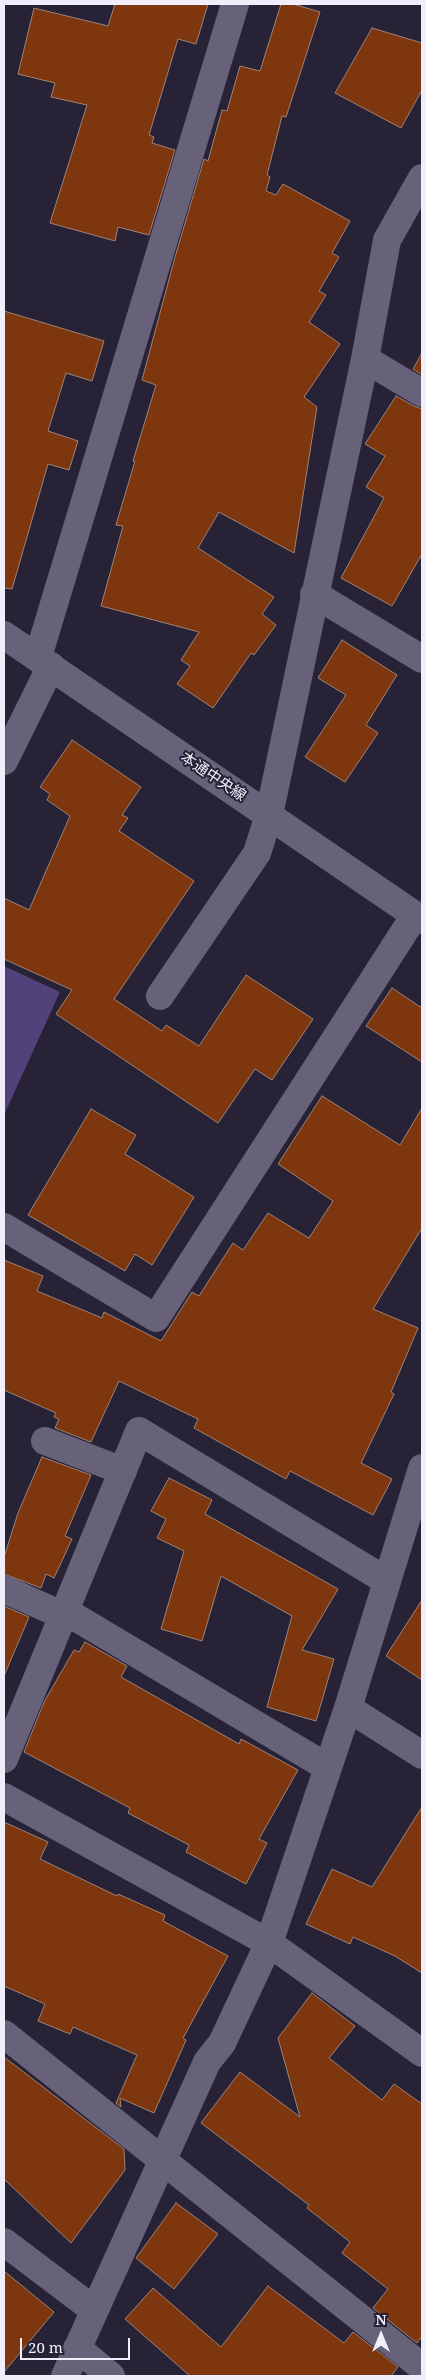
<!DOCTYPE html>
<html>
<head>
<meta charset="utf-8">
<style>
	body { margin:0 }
	#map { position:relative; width:426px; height:2380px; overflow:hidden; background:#272236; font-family:"Noto Serif",serif }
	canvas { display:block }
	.frame { position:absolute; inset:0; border:5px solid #f0eefb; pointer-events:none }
	.north { position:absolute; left:356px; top:2310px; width:50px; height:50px; -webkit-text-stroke:4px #272236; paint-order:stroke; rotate:0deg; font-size:14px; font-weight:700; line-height:20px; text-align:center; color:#f0eefb }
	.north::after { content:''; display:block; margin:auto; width:18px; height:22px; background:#f0eefb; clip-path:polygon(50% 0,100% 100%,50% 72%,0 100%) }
	.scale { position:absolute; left:20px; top:2338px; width:110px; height:22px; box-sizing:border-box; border:2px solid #f0eefb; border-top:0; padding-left:6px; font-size:15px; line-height:18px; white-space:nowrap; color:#f0eefb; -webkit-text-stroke:4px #272236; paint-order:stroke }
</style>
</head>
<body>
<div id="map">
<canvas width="426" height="2380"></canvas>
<div class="frame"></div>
<div class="north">N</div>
<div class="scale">20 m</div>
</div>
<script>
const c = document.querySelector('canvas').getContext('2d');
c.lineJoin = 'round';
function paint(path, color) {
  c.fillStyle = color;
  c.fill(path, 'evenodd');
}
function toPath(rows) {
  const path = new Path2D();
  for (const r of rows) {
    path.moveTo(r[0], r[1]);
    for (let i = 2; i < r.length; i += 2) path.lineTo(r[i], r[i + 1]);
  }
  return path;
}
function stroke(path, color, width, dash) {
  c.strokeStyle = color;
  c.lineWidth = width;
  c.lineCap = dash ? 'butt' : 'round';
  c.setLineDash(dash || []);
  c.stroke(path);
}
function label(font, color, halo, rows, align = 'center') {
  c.font = font + ' "Noto Serif","Noto Sans JP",serif';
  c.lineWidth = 4;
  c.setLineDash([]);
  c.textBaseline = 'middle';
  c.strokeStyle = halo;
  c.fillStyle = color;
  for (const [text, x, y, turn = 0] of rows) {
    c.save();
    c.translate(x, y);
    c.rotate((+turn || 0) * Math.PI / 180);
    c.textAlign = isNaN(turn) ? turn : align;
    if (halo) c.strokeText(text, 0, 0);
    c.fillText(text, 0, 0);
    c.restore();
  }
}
paint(toPath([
	[4,966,60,992,4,1115]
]), '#52427b');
const building = toPath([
	[115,4,208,4,196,44,178,39,149,135,154,137,152,143,175,150,149,235,118,227,115,241,50,223,87,105,51,97,55,83,18,74,34,8,108,26,115,4],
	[281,4,293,4,320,12,286,117,282,116,267,175,270,177,266,191,276,195,283,184,350,221,332,253,339,257,319,291,326,295,309,322,340,344,304,397,317,407,294,553,219,512,198,548,274,597,262,614,276,625,254,655,251,653,213,708,177,684,190,666,181,660,199,632,101,606,123,526,116,525,135,461,133,461,156,385,142,380,175,257,204,159,208,161,222,110,227,111,240,66,260,71,281,4],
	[372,28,422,43,422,90,401,128,335,93,372,28],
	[4,311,104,341,92,381,66,373,48,431,78,441,69,470,48,464,12,589,4,588,4,311],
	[422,353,422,375,413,369,422,353],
	[396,396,414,406,422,409,422,554,392,606,341,578,384,498,366,487,385,456,365,444,396,396],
	[342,640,397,675,366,725,378,733,345,782,305,757,346,695,318,678,342,640],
	[72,740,141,787,122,815,128,818,119,831,194,881,114,999,162,1031,166,1025,199,1046,246,975,313,1019,272,1080,255,1069,218,1123,56,1014,72,990,4,959,4,898,29,910,70,816,47,800,50,794,40,787,72,740],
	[392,988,422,1008,422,1062,366,1026,392,988],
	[322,1096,400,1145,422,1108,422,1228,373,1309,418,1328,391,1392,394,1394,361,1463,392,1479,373,1515,290,1471,286,1479,194,1428,198,1419,119,1381,91,1442,55,1428,59,1419,54,1417,56,1413,4,1390,4,1260,43,1276,37,1291,102,1318,104,1312,161,1341,192,1292,199,1296,233,1243,243,1250,268,1213,309,1238,333,1201,278,1164,322,1096],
	[91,1109,136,1135,125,1154,194,1197,152,1265,135,1254,125,1271,28,1215,91,1109],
	[42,1457,91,1475,65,1536,72,1539,54,1578,46,1574,41,1588,4,1574,4,1557,18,1513,42,1457],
	[169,1478,212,1500,205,1514,338,1589,302,1650,334,1659,316,1721,267,1707,292,1616,221,1576,202,1641,161,1629,184,1551,157,1538,166,1519,151,1511,169,1478],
	[422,1600,422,1680,386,1656,422,1600],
	[4,1606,29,1617,4,1676,4,1606],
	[85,1642,127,1666,121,1677,239,1744,241,1739,298,1770,259,1839,267,1843,246,1884,186,1852,189,1845,128,1813,130,1808,24,1752,44,1702,74,1650,79,1652,85,1642],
	[422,1807,422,1973,395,1956,353,1937,350,1944,306,1924,332,1869,372,1887,422,1807],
	[4,1822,48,1842,40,1859,117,1896,118,1894,165,1915,163,1921,228,1956,183,2038,186,2040,154,2113,120,2098,121,2107,116,2103,137,2055,73,2027,70,2034,38,2021,45,2004,4,1986,4,1822],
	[312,1993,355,2026,329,2058,382,2100,394,2084,422,2104,422,2336,417,2343,373,2308,388,2289,342,2253,350,2242,307,2208,309,2205,201,2123,240,2072,300,2117,278,2038,312,1993],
	[4,2057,124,2149,125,2170,71,2243,4,2179,4,2057],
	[176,2203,218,2234,174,2289,136,2258,176,2203],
	[4,2271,54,2312,4,2372,4,2271],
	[268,2286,344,2343,353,2332,398,2367,391,2376,190,2376,125,2319,153,2288,221,2347,268,2286]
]);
paint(building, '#7d360d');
stroke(building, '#9e8478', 1);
stroke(toPath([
	[365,359,422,393],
	[314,594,422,659],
	[38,657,235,4],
	[4,761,51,666],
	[160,996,257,853,269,815,365,359,387,240,422,178],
	[4,1227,156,1318,415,915],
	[45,1441,123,1471],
	[4,1589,64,1616],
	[65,1611,327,1767],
	[348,1708,422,1755],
	[4,1759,139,1431,387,1581],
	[4,1797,269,1943,422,2053],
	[4,2034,422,2367],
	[4,2242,94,2310],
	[77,2348,111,2376],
	[65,2376,207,2062,222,2043,269,1943,348,1708,422,1468]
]), '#67627a', 28);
stroke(toPath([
	[4,635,422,920]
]), '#67627a', 28);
label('15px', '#f0eefb', '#272236', [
	["本通中央線",213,777,34]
]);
</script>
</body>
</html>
